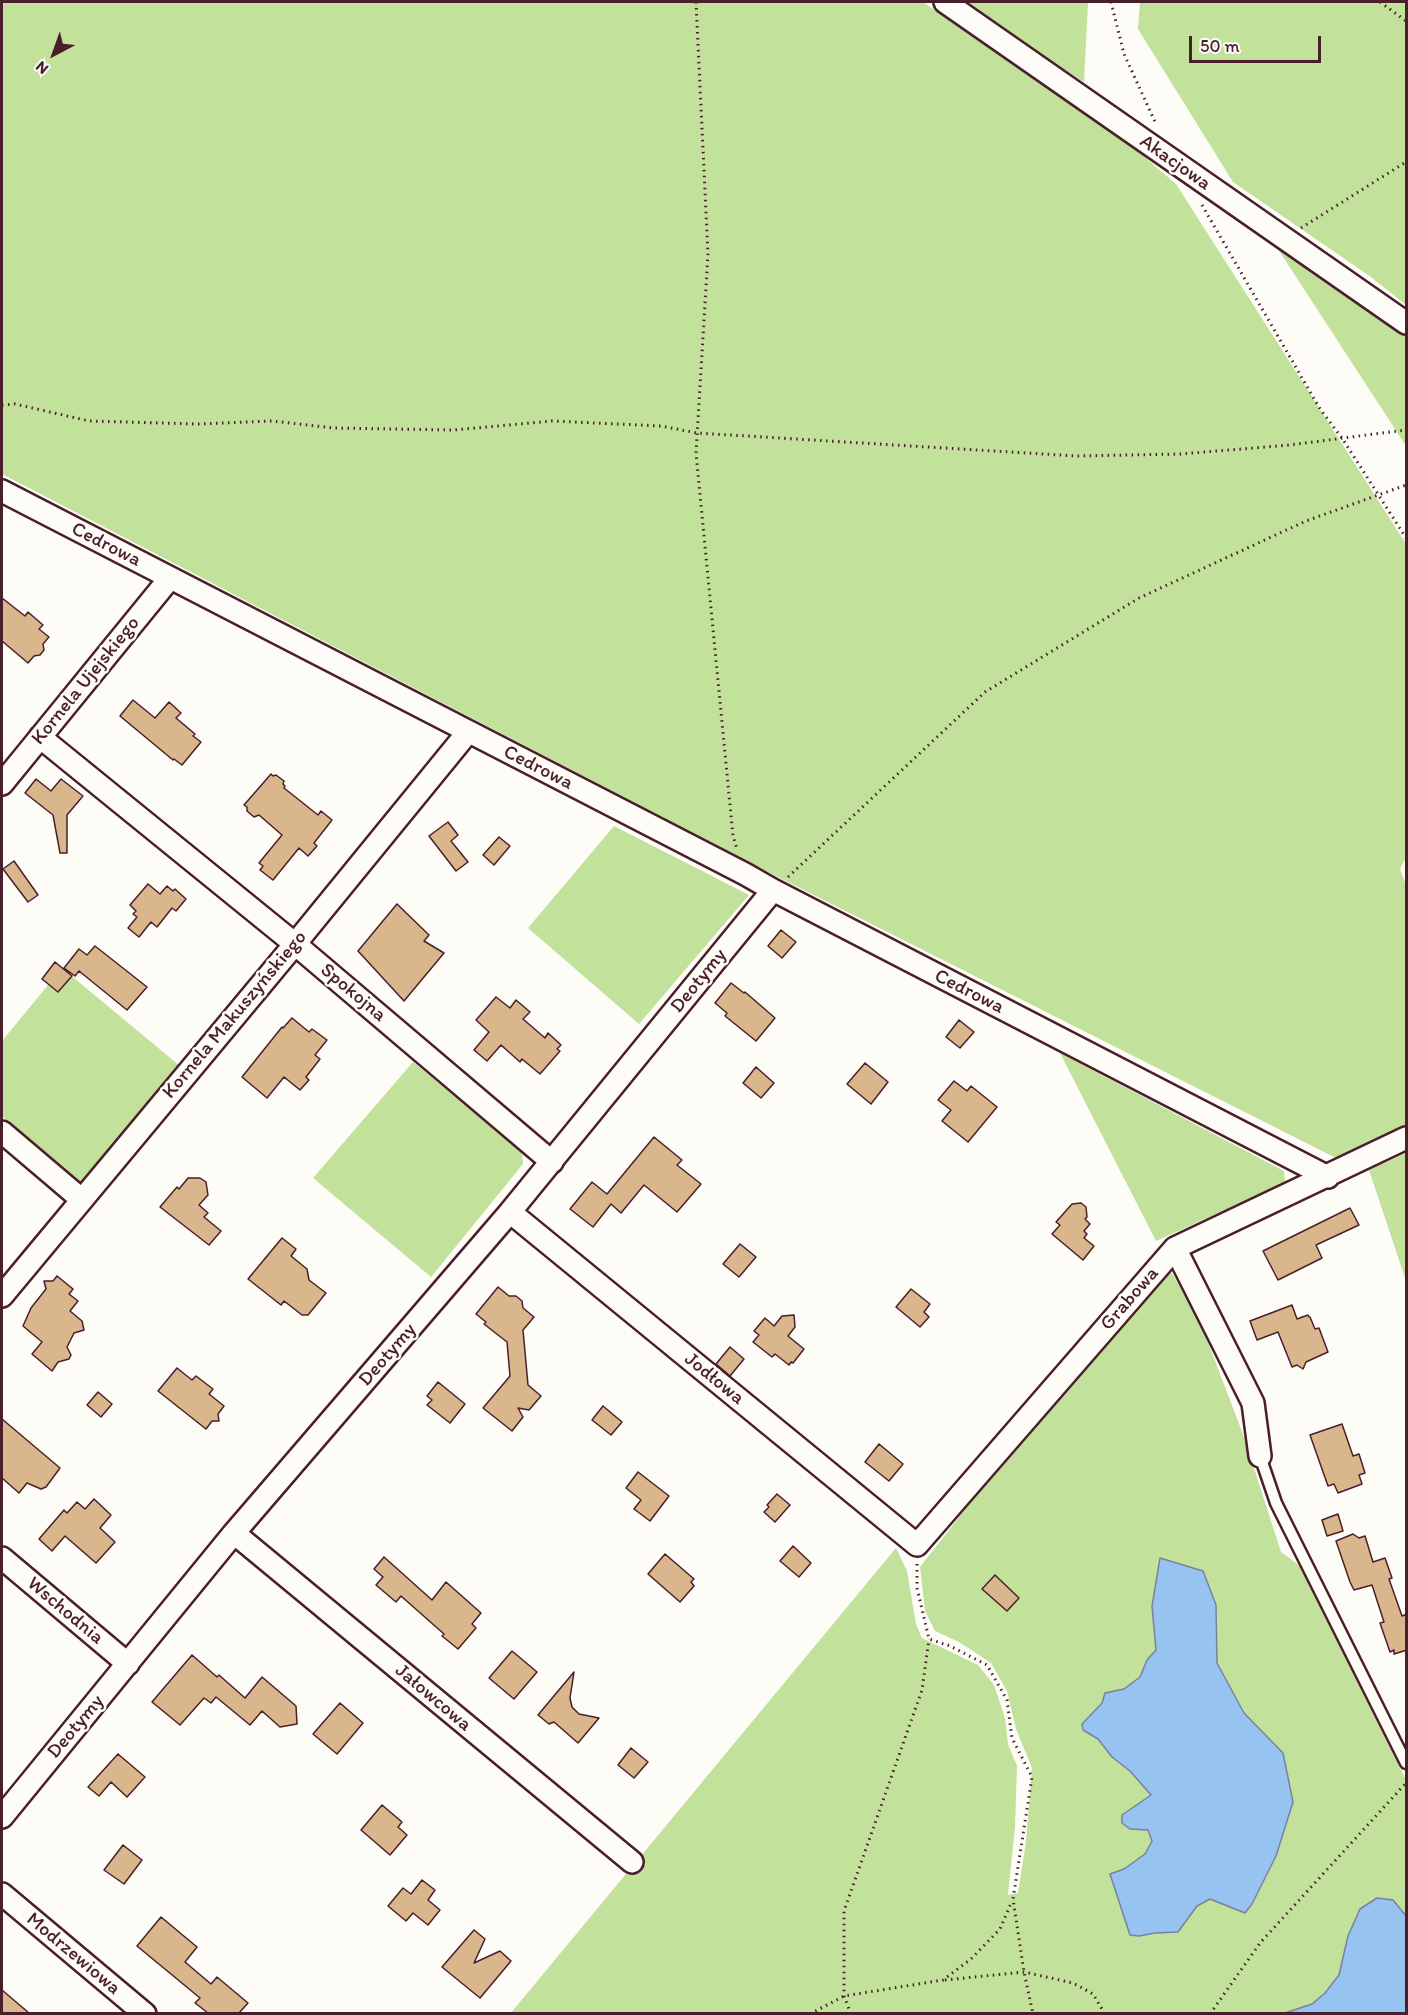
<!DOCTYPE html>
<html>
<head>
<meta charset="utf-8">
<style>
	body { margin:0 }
	#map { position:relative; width:1408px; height:2015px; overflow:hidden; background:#fdfcf7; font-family:Itim,sans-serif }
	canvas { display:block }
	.frame { position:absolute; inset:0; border:3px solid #4a1f2b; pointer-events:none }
	.north { position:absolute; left:24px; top:24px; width:60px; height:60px; -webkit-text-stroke:4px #fdfcf7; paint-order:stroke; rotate:221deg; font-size:16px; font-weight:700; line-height:24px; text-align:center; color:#4a1f2b }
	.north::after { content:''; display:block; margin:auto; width:21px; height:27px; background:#4a1f2b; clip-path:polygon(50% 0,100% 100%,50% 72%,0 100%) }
	.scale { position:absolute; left:1189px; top:36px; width:132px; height:27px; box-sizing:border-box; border:3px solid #4a1f2b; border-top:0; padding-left:8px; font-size:18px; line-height:21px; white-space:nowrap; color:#4a1f2b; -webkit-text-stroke:4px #fdfcf7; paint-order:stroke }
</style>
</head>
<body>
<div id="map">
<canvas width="1408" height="2015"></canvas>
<div class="frame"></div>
<div class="north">N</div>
<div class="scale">50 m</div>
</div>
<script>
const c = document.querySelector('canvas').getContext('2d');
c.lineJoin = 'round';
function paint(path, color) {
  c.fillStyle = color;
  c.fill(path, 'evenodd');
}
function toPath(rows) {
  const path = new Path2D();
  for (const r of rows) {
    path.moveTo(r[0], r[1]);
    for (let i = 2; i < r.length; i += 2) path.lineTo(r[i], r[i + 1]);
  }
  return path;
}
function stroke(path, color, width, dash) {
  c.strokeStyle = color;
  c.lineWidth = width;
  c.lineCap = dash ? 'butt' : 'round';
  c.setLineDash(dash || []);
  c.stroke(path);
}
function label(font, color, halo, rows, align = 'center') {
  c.font = font + ' Itim,sans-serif';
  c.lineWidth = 5;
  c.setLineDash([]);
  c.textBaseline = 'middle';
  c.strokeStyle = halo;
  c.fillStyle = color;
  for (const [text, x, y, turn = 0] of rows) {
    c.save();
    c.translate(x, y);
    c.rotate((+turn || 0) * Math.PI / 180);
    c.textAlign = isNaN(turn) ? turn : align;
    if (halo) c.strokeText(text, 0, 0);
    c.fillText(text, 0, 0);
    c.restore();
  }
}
paint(toPath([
	[2,2,923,2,1127,142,1176,184,1406,544,1406,857,1400,869,1406,885,1406,1127,1338,1159,776,876,2,474],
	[966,2,1088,2,1084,82,1056,64],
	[1140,2,1406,2,1406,305,1371,277,1233,182,1138,29],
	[1274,243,1342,288,1406,335,1406,446],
	[614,826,749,895,639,1024,528,928],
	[62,968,180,1066,82,1183,2,1116,2,1041],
	[1060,1053,1284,1171,1285,1183,1156,1241],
	[413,1062,522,1152,523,1164,431,1277,313,1178],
	[1406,1153,1406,1281,1369,1170],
	[1168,1267,1198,1316,1244,1437,1281,1552,1300,1566,1406,1780,1406,1916,1393,1900,1348,1936,1339,1975,1325,1993,1312,2004,1285,2013,510,2014,896,1548,907,1571,916,1624,922,1638,978,1665,994,1685,1005,1718,1008,1744,1017,1766,1015,1827,1008,1895,1018,1893,1026,1841,1032,1768,1016,1729,1007,1691,991,1663,959,1642,935,1631,925,1611,920,1567,1010,1452,1079,1375],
	[1160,1559,1216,1605,1217,1663,1244,1713,1283,1753,1245,1913,1210,1899,1197,1906,1178,1932,1155,1933,1139,1936,1130,1935,1111,1874,1124,1869,1145,1854,1152,1841,1148,1830,1130,1829,1122,1823,1122,1815,1151,1795,1130,1771,1112,1757,1098,1739,1082,1723,1102,1702,1105,1693,1124,1689,1140,1677,1147,1660,1156,1650,1152,1606]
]), '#c2e19a');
const water = toPath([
	[1160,1558,1203,1571,1216,1605,1217,1663,1244,1713,1283,1753,1293,1802,1276,1856,1252,1904,1245,1913,1210,1899,1197,1906,1178,1932,1155,1933,1139,1936,1130,1935,1110,1874,1124,1869,1145,1854,1152,1841,1148,1830,1130,1829,1122,1823,1122,1815,1151,1795,1130,1771,1112,1757,1098,1739,1083,1730,1082,1724,1102,1703,1105,1693,1124,1689,1140,1677,1147,1660,1156,1650,1152,1606,1160,1558],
	[1377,1898,1393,1900,1406,1916,1406,2013,1285,2013,1312,2004,1325,1993,1339,1975,1348,1936,1360,1909,1377,1898]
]);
paint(water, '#96c3f0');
stroke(water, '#7881a1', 1.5);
const building = toPath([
	[2,598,25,616,28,612,43,625,39,629,49,637,43,644,44,650,40,655,34,656,28,663,2,641,2,598],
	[133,700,155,718,169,702,181,713,176,718,195,734,193,736,201,742,182,765,174,759,173,760,120,716,133,700],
	[271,774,273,776,276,775,284,781,283,784,285,786,284,788,318,815,321,811,332,820,314,843,317,846,308,856,299,848,273,880,260,870,263,866,259,863,282,835,259,815,254,817,247,811,247,807,244,805,271,774],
	[36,779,51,791,61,779,83,796,67,815,67,853,60,853,53,815,25,793,36,779],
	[448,822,458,835,451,841,468,862,456,871,429,836,448,822],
	[499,837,510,846,494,865,483,855,499,837],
	[14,861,38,895,28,902,3,869,14,861],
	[148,884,160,894,167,886,173,891,175,889,186,899,176,911,172,908,157,927,151,922,139,937,128,928,137,917,133,914,136,911,130,905,148,884],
	[397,904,429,935,424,941,444,953,404,1001,358,951,397,904],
	[781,930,796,942,782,958,768,946,781,930],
	[95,946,147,987,127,1010,79,971,75,976,64,968,79,949,87,955,95,946],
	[55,962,72,976,58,992,42,979,55,962],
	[731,983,744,993,745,992,775,1018,756,1041,725,1016,727,1013,715,1003,731,983],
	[496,997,510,1008,516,1000,530,1012,523,1019,545,1038,548,1033,561,1045,557,1049,560,1051,540,1074,522,1059,520,1062,501,1045,487,1061,474,1050,489,1032,476,1020,496,997],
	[292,1018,309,1032,312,1029,327,1040,315,1055,320,1059,306,1077,309,1080,300,1090,284,1077,267,1098,242,1077,282,1027,283,1028,292,1018],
	[959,1020,974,1032,960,1048,946,1037,959,1020],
	[865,1063,888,1082,871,1104,847,1084,865,1063],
	[756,1067,774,1083,761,1098,743,1083,756,1067],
	[954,1081,967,1091,971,1086,997,1107,968,1142,942,1121,951,1110,938,1100,954,1081],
	[654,1137,682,1160,677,1165,701,1184,677,1212,644,1185,621,1213,611,1204,593,1227,570,1209,592,1182,607,1194,654,1137],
	[188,1178,200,1178,206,1182,208,1195,199,1205,208,1213,204,1217,221,1231,209,1245,160,1207,177,1187,179,1189,188,1178],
	[1081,1203,1086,1207,1087,1217,1085,1219,1090,1224,1084,1231,1087,1234,1084,1238,1094,1246,1083,1260,1052,1234,1060,1225,1056,1222,1072,1204,1081,1203],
	[1350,1208,1359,1225,1316,1245,1322,1258,1278,1280,1263,1251,1350,1208],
	[282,1238,296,1249,291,1256,307,1269,309,1280,326,1293,308,1315,302,1315,284,1301,281,1305,248,1279,282,1238],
	[740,1244,756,1257,739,1277,723,1264,740,1244],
	[57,1276,73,1289,69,1294,78,1301,70,1311,82,1321,84,1330,74,1333,67,1347,71,1355,69,1359,58,1362,52,1371,32,1354,42,1342,23,1326,31,1308,46,1289,44,1281,53,1281,57,1276],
	[498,1287,509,1296,516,1296,522,1301,523,1308,534,1317,523,1330,528,1385,541,1396,529,1410,518,1408,523,1417,512,1431,483,1408,510,1376,507,1342,484,1324,486,1322,476,1314,498,1287],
	[911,1289,930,1304,924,1312,929,1317,920,1327,896,1307,911,1289],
	[1292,1305,1297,1319,1308,1315,1309,1317,1310,1317,1315,1329,1319,1328,1328,1352,1306,1362,1303,1369,1297,1365,1292,1367,1278,1332,1257,1340,1250,1321,1292,1305],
	[794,1315,795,1327,788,1336,804,1349,793,1363,791,1362,789,1365,775,1354,772,1357,753,1342,759,1335,754,1331,765,1318,774,1326,782,1316,794,1315],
	[730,1347,744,1359,730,1376,716,1364,730,1347],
	[177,1368,192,1380,196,1376,213,1389,209,1394,224,1406,218,1414,219,1421,212,1421,206,1429,158,1391,177,1368],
	[438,1382,465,1404,450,1423,427,1405,432,1400,427,1396,438,1382],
	[98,1392,112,1404,101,1417,87,1405,98,1392],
	[603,1406,622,1422,611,1435,592,1420,603,1406],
	[2,1419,60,1468,46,1487,41,1489,27,1483,19,1493,2,1478,2,1419],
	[1342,1424,1353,1456,1359,1454,1365,1473,1359,1475,1362,1484,1338,1493,1334,1484,1328,1486,1310,1435,1342,1424],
	[879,1444,903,1464,889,1481,865,1462,879,1444],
	[638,1472,669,1496,650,1521,634,1509,641,1500,626,1488,638,1472],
	[777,1494,790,1505,775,1522,764,1512,769,1507,767,1505,777,1494],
	[94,1499,111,1515,100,1528,115,1542,96,1563,65,1536,52,1551,39,1539,64,1510,67,1513,77,1502,85,1509,94,1499],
	[1338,1514,1343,1531,1327,1536,1322,1520,1338,1514],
	[1353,1534,1359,1538,1365,1536,1373,1562,1385,1558,1392,1578,1389,1579,1402,1616,1407,1614,1407,1650,1394,1654,1394,1650,1390,1652,1380,1623,1384,1622,1372,1585,1354,1590,1350,1582,1336,1541,1353,1534],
	[793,1546,811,1563,799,1577,780,1561,793,1546],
	[665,1554,694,1579,691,1582,694,1586,680,1602,648,1574,665,1554],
	[384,1557,432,1600,446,1582,481,1613,472,1624,476,1628,458,1649,442,1636,444,1634,401,1596,396,1602,376,1585,383,1577,374,1569,384,1557],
	[995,1575,1019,1598,1007,1611,982,1589,995,1575],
	[512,1651,537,1672,514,1699,489,1678,512,1651],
	[192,1655,217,1677,219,1675,245,1698,262,1677,296,1706,297,1724,280,1727,262,1711,250,1725,216,1697,211,1703,204,1698,180,1725,152,1702,192,1655],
	[574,1672,570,1698,572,1707,579,1714,599,1718,578,1743,554,1722,549,1724,538,1715,574,1672],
	[340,1703,363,1723,337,1754,313,1734,340,1703],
	[631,1748,648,1762,634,1778,618,1765,631,1748],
	[118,1754,145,1777,127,1797,111,1782,99,1796,88,1787,118,1754],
	[382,1805,402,1822,398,1827,407,1835,390,1855,361,1830,382,1805],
	[123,1845,142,1860,124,1884,104,1870,123,1845],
	[422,1880,435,1890,428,1900,440,1910,428,1925,413,1913,406,1921,388,1906,403,1888,411,1894,422,1880],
	[161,1917,197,1947,185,1962,211,1984,217,1977,248,2003,239,2013,208,2013,195,2003,200,1998,137,1946,161,1917],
	[474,1930,485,1939,474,1963,500,1951,511,1961,480,1998,442,1967,474,1930],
	[2,1990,29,2013,2,2013,2,1990]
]);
paint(building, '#dab68c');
stroke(building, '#4a1f2b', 1.5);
const lane = toPath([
	[1260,1456,1276,1503,1406,1763]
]);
const street = toPath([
	[945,2,1406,323],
	[2,491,745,874,773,890,1328,1177],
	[40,737,295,944,552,1162],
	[2,784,170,578],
	[2,1132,81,1199],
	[510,1212,917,1545,1175,1248,1406,1138],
	[1175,1248,1253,1403,1260,1456],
	[2,1296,295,944,468,732],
	[234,1533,632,1862],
	[2,1558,128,1664],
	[2,1817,234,1533,510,1212,773,890],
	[2,1894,145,2014]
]);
stroke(lane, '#4a1f2b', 15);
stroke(street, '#4a1f2b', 26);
stroke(toPath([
	[696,2,708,254,696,453,733,836,737,849],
	[1111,2,1124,54,1156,124],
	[1380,2,1406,21],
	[1202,205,1320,409,1342,438,1406,538],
	[1301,228,1406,162],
	[2,405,15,404,89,421,197,424,272,421,334,428,454,430,552,421,661,426,697,433,1076,456,1181,454,1289,445,1406,430],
	[788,877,985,692,1139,598,1306,521,1406,485],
	[917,1564,917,1588,929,1639,950,1646,987,1665,1007,1700,1012,1738,1032,1777,1013,1899,1024,1972,1033,2014],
	[945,1980,1024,1972,1073,1983,1093,1994,1105,2014],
	[810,2014,844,1996,943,1980,971,1959,1000,1929,1012,1901],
	[851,2014,844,1996,844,1911,922,1690,929,1639],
	[1210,2014,1260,1943,1406,1783]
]), '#4a1f2b', 3, [1.5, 4.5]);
stroke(lane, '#fdfcf7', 10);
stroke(street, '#fdfcf7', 21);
label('20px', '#4a1f2b', '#fdfcf7', [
	["Akacjowa",1175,163,35],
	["Cedrowa",106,545,27],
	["Kornela Ujejskiego",86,681,-51],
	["Cedrowa",538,768,27],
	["Deotymy",699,981,-51],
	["Cedrowa",969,992,27],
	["Spokojna",353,993,40],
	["Kornela Makuszyńskiego",235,1015,-50],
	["Grabowa",1130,1299,-49],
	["Deotymy",388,1355,-49],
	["Jodłowa",714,1379,39],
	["Wschodnia",65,1611,40],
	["Jałowcowa",433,1698,40],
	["Deotymy",76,1727,-50],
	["Modrzewiowa",73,1954,40]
]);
</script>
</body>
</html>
